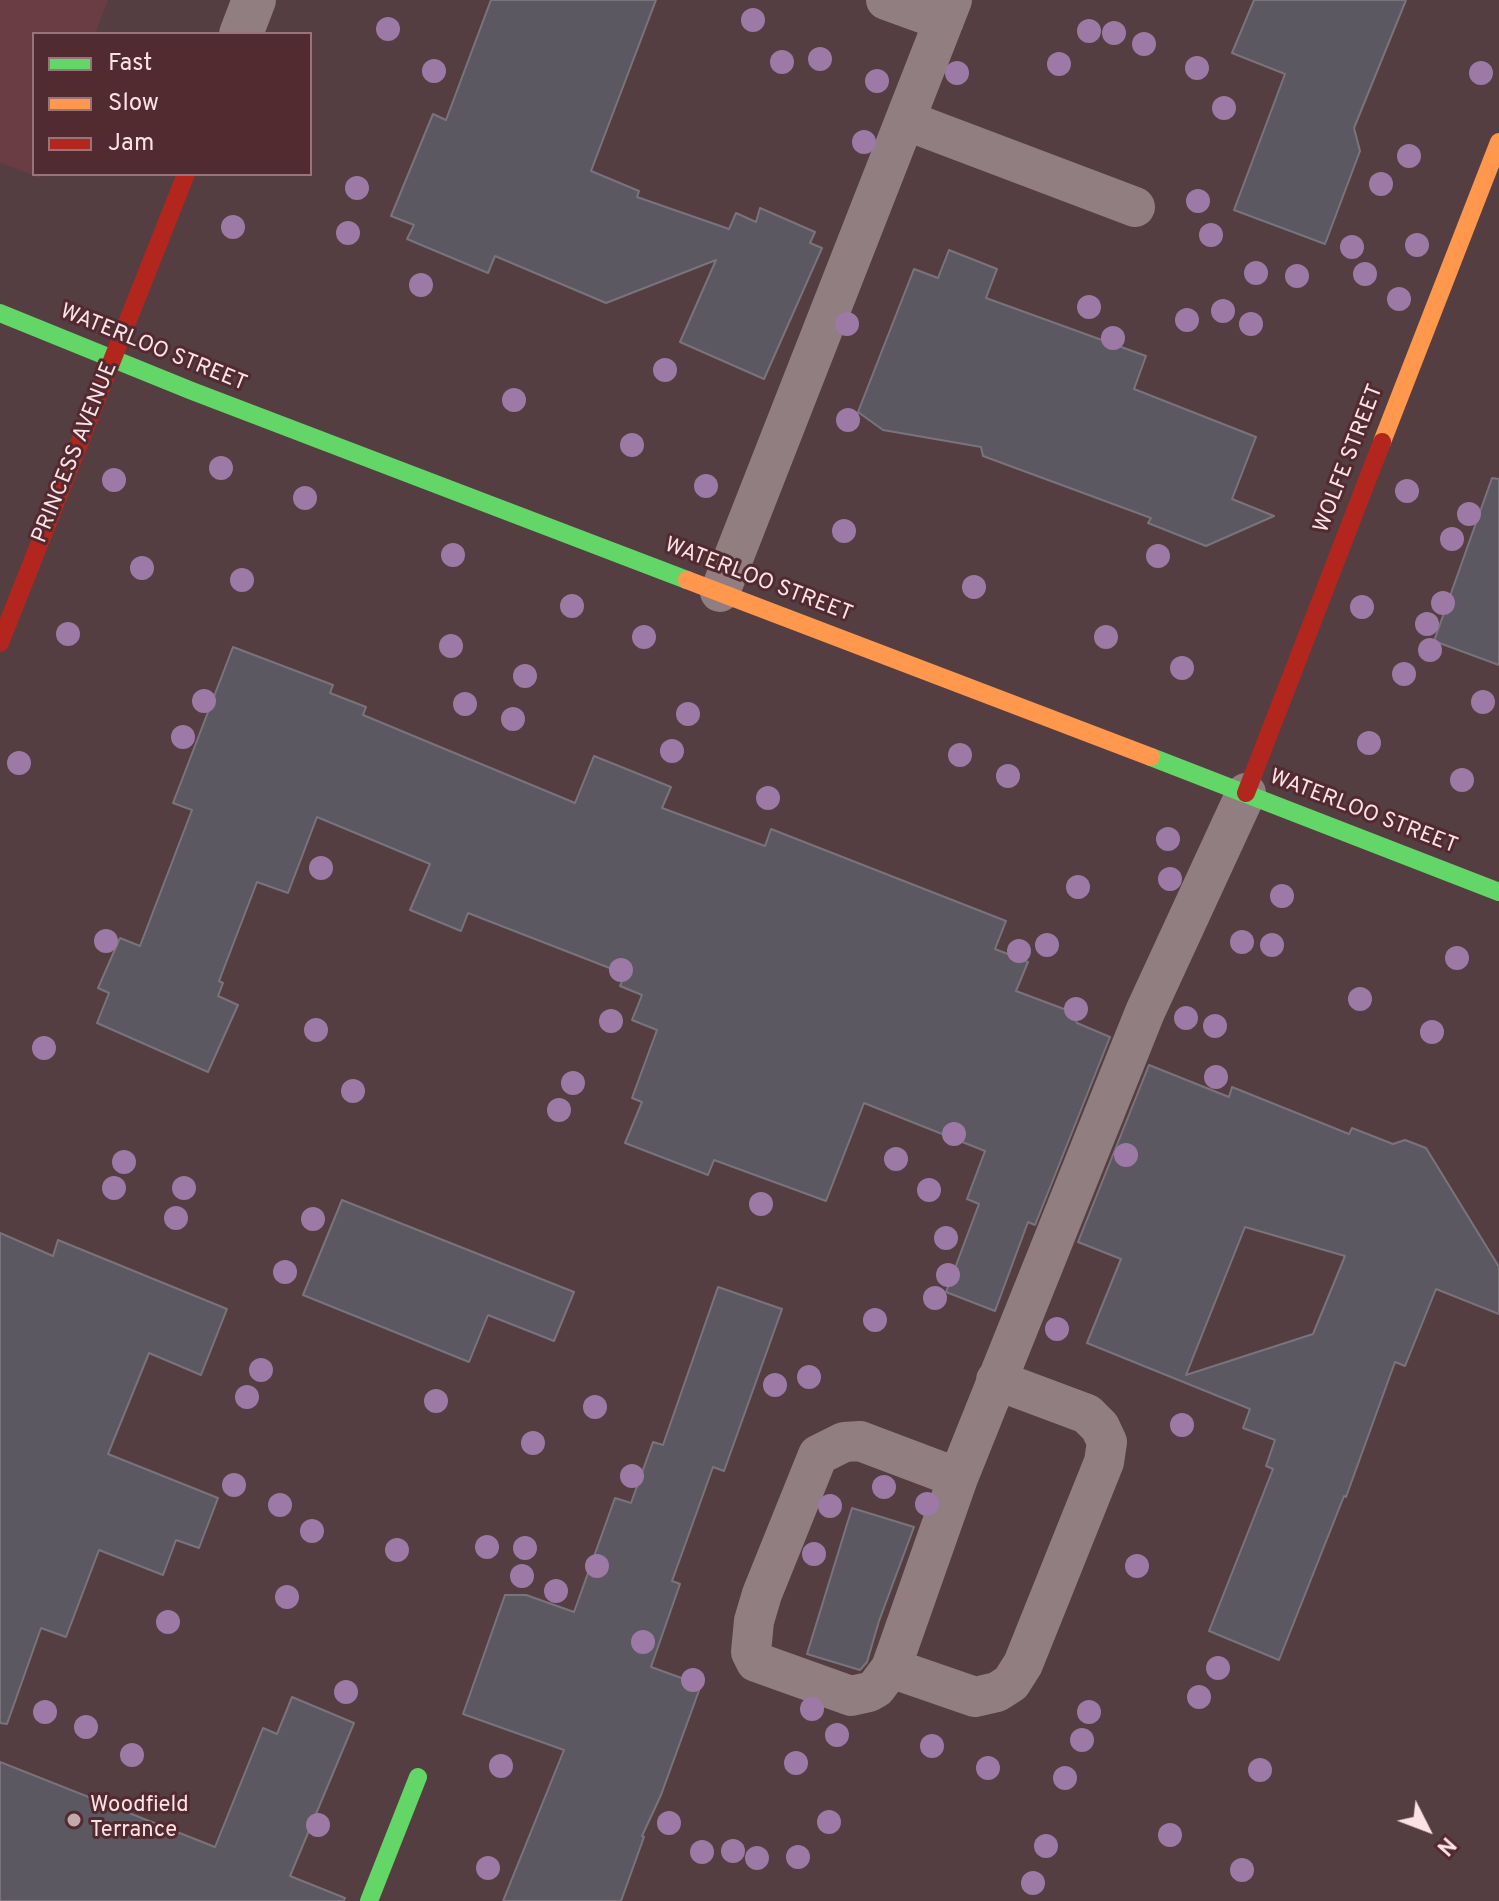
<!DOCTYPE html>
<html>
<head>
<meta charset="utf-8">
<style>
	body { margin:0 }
	#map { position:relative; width:1499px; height:1901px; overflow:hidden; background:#553e41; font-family:Overpass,sans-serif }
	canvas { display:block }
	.legend { position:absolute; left:32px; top:32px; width:280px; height:144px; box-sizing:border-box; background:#522b31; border:2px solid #967479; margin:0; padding:10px 14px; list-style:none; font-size:24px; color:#fde2e5 }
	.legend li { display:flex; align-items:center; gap:16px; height:40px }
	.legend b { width:40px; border:2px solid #967479 }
	.north { position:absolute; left:1387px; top:1789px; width:80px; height:80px; -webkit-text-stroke:6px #522b31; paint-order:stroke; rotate:132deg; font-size:22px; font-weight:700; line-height:32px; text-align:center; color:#fde2e5 }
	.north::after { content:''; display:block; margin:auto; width:28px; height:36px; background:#fde2e5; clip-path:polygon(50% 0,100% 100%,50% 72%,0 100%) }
</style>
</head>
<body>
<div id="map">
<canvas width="1499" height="1901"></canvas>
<ul class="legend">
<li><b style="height:10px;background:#63d668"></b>Fast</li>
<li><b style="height:10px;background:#ff974d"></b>Slow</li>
<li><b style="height:10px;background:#b3261e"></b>Jam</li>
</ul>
<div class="north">N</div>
</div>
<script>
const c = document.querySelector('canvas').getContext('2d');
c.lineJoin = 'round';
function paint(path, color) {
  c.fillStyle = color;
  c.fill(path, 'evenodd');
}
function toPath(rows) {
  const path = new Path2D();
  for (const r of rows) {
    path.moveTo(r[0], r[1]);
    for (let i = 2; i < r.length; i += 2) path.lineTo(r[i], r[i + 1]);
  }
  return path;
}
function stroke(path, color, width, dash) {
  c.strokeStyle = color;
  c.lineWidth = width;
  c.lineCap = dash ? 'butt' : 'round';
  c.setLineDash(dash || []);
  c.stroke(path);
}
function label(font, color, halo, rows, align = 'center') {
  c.font = font + ' Overpass,sans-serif';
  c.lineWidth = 6;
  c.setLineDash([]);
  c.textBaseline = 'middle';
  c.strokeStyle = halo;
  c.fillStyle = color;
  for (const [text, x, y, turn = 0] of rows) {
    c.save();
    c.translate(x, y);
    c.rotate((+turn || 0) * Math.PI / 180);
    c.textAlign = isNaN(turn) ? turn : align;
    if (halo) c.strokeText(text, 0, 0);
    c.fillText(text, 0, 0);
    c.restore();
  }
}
paint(toPath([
	[0,0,108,0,95,34,34,34,34,174,41,174,40,178,0,162]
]), '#6a3d44');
const building = toPath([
	[491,0,656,0,591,171,639,191,637,197,729,229,736,213,756,222,760,208,815,232,810,243,822,248,764,379,680,342,716,260,606,303,495,256,488,273,407,239,414,225,391,216,433,114,446,120,491,0],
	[1254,0,1406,0,1354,128,1360,151,1325,244,1234,210,1285,74,1232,53,1254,0],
	[949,250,997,269,986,298,1146,356,1134,389,1256,437,1232,499,1274,516,1206,546,1148,523,1151,518,983,456,981,447,883,430,858,412,914,269,938,278,949,250],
	[1492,478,1499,479,1499,665,1434,641,1492,478],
	[233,647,333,685,330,693,366,707,363,715,575,803,594,756,671,787,662,808,765,846,771,829,1006,921,995,949,1028,962,1016,991,1072,1012,1077,1023,1110,1037,1035,1225,1028,1222,995,1311,946,1292,979,1204,967,1199,985,1151,864,1103,826,1201,714,1160,708,1175,625,1143,642,1102,632,1098,657,1030,632,1020,642,995,620,986,625,974,468,913,461,931,410,910,430,864,317,817,288,893,257,882,219,981,223,983,218,996,238,1005,208,1072,97,1023,109,993,98,988,120,938,140,946,192,810,173,803,233,647],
	[1149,1065,1229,1097,1232,1087,1349,1134,1352,1128,1393,1144,1405,1140,1426,1148,1499,1267,1499,1314,1436,1289,1405,1366,1395,1362,1346,1497,1344,1496,1279,1660,1209,1631,1273,1469,1266,1466,1275,1440,1243,1428,1250,1409,1087,1343,1121,1259,1078,1242,1149,1065],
	[1245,1227,1345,1256,1313,1334,1186,1375,1245,1227],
	[342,1200,574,1292,554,1341,488,1315,469,1362,303,1295,342,1200],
	[0,1233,53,1256,58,1240,227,1309,201,1375,149,1353,108,1454,218,1498,199,1548,176,1540,163,1575,99,1550,66,1637,41,1628,7,1724,0,1723,0,1233],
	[718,1287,782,1309,724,1471,713,1467,672,1581,680,1584,651,1667,701,1685,661,1795,642,1836,644,1837,621,1901,503,1901,564,1750,463,1714,505,1595,526,1595,574,1612,615,1498,631,1503,653,1442,663,1445,718,1287],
	[852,1508,914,1527,879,1621,867,1662,860,1670,807,1654,852,1508],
	[292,1697,354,1723,290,1876,345,1898,344,1901,0,1901,0,1762,215,1847,263,1728,277,1734,292,1697]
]);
paint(building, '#5c5861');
stroke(building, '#79747c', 2);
stroke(toPath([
	[886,0,944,21],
	[905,120,952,0],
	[720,592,905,120,1135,207],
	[958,1478,860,1441,844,1442,818,1455,762,1594,754,1621,751,1652,756,1662,851,1696,869,1692,876,1688,891,1668,958,1478,1145,1012,1246,793],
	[891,1668,975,1697,997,1692,1011,1683,1023,1664,1104,1462,1107,1442,1100,1427,1087,1414,996,1380]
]), '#907e80', 40);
stroke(toPath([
	[241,34,254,0]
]), '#907e80', 44);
stroke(toPath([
	[0,313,192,391,687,580],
	[1151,757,1499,892],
	[369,1901,418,1777]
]), '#63d668', 18);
stroke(toPath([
	[1382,442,1499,142],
	[687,580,1151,757]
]), '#ff974d', 18);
stroke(toPath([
	[0,643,186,174],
	[1246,793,1382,442]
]), '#b3261e', 18);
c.fillStyle = '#9c7aa5';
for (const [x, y] of [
	[753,20],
	[388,29],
	[1089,31],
	[1114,33],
	[1144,44],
	[820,59],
	[782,62],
	[1059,64],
	[1197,68],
	[434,71],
	[957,73],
	[1481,73],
	[877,81],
	[1224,108],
	[864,142],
	[1409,156],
	[1381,184],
	[357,188],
	[1198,201],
	[233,227],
	[348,233],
	[1211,235],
	[1417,245],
	[1352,247],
	[1256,273],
	[1365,274],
	[1297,276],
	[421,285],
	[1399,299],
	[1089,307],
	[1223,311],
	[1187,320],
	[847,324],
	[1251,324],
	[1113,338],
	[665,370],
	[514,400],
	[848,420],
	[632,445],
	[221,468],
	[114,480],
	[706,486],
	[1407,491],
	[305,498],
	[1469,514],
	[844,531],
	[1452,539],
	[453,555],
	[1158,556],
	[142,568],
	[242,580],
	[974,587],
	[1443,603],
	[572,606],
	[1362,607],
	[1427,624],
	[68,634],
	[644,637],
	[1106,637],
	[451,646],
	[1430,650],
	[1182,668],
	[1404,674],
	[525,676],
	[204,701],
	[1483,702],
	[465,704],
	[688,714],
	[513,719],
	[183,737],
	[1369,743],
	[672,751],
	[960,755],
	[19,763],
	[1008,776],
	[1462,780],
	[768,798],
	[1168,839],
	[321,868],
	[1170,879],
	[1078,887],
	[1282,896],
	[106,941],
	[1242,942],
	[1047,945],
	[1272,945],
	[1019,951],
	[1457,958],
	[621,970],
	[1360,999],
	[1076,1009],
	[1186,1018],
	[611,1021],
	[1215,1026],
	[316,1030],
	[1432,1032],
	[44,1048],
	[1216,1077],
	[573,1083],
	[353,1091],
	[559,1110],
	[954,1134],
	[1126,1155],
	[896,1159],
	[124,1162],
	[114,1188],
	[184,1188],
	[929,1190],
	[761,1204],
	[176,1218],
	[313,1219],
	[946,1238],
	[285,1272],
	[948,1275],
	[935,1298],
	[875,1320],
	[1057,1329],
	[261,1370],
	[809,1377],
	[775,1385],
	[247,1397],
	[436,1401],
	[595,1407],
	[1182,1425],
	[533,1443],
	[632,1476],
	[234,1485],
	[884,1487],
	[927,1504],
	[280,1505],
	[830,1506],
	[312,1531],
	[487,1547],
	[525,1548],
	[397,1550],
	[814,1554],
	[597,1566],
	[1137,1566],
	[522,1576],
	[556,1591],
	[287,1597],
	[168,1622],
	[643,1642],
	[1218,1668],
	[693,1680],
	[346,1692],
	[1199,1697],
	[812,1709],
	[45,1712],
	[1089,1712],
	[86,1727],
	[837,1735],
	[1082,1740],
	[932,1746],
	[132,1755],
	[796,1763],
	[501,1766],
	[988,1768],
	[1260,1770],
	[1065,1778],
	[829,1822],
	[669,1823],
	[318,1825],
	[1170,1835],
	[1046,1846],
	[733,1851],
	[702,1852],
	[798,1857],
	[757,1858],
	[488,1868],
	[1242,1870],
	[1033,1883]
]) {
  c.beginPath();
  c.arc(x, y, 12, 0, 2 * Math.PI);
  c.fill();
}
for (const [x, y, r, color] of [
	[74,1820,8,"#c2a9ac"]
]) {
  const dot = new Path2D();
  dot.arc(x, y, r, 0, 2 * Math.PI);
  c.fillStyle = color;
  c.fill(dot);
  stroke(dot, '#522b31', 3);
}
label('22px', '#fde2e5', '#522b31', [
	["WATERLOO STREET",153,349,22],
	["PRINCESS AVENUE",76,453,-68],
	["WOLFE STREET",1350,459,-69],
	["WATERLOO STREET",758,581,21],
	["WATERLOO STREET",1363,813,21]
]);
label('22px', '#fde2e5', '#522b31', [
	["Woodfield",90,1807],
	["Terrance",90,1832]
], 'left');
</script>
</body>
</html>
